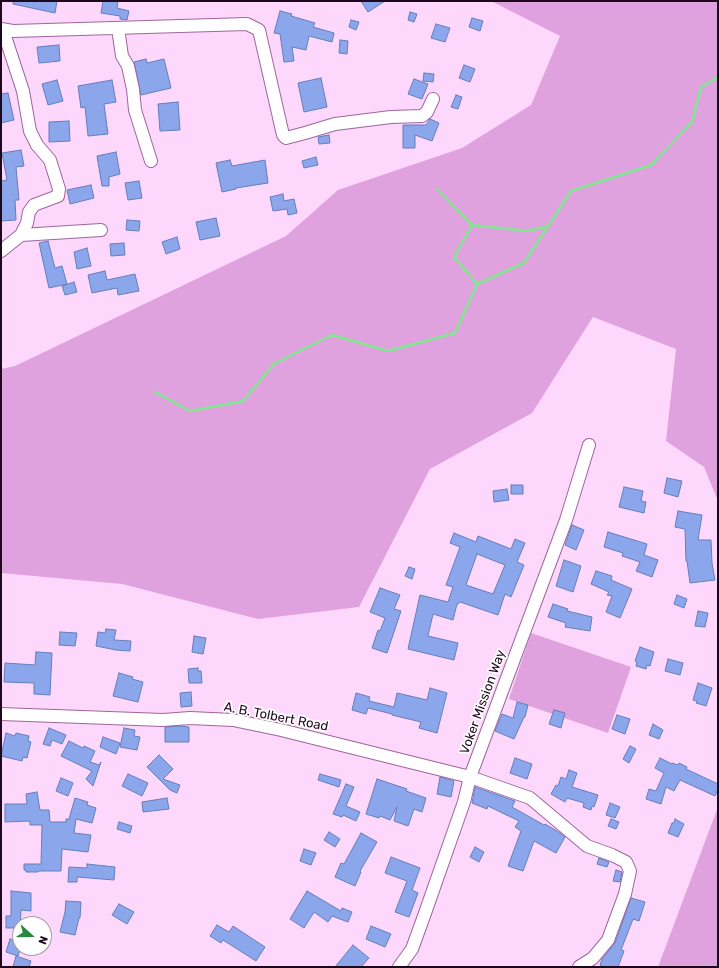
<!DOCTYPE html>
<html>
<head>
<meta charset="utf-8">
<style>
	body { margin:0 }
	#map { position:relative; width:719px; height:968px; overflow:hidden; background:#fed8fc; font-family:Rubik,sans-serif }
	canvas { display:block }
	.frame { position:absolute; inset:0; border:2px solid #1e081e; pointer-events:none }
	.north { position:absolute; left:12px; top:916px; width:40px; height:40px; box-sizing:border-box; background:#fff; border:1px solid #a59ca5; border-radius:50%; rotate:111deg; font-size:11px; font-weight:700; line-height:16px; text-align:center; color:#1e081e }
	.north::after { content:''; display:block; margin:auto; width:14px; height:18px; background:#25893e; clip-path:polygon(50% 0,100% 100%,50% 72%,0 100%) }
</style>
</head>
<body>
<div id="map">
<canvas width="719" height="968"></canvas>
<div class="frame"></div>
<div class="north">N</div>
</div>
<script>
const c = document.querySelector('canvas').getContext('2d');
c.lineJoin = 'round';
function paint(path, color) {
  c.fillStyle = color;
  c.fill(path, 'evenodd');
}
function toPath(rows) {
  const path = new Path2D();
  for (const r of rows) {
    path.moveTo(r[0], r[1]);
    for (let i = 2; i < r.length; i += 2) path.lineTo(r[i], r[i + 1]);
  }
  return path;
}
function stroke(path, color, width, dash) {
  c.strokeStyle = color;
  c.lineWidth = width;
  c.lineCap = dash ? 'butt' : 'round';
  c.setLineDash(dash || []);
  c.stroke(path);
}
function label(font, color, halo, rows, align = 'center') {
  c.font = font + ' Rubik,sans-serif';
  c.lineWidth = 3.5;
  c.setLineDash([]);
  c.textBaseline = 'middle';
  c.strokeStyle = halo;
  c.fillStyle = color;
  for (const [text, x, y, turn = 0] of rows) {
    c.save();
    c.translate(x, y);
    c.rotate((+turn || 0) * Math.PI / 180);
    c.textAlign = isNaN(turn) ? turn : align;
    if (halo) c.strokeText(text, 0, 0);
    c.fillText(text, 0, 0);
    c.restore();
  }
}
paint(toPath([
	[491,1,718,1,718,501,704,467,666,441,676,349,593,317,532,413,430,469,359,607,258,619,122,584,1,573,1,369,15,366,286,236,338,190,462,148,531,105,560,36],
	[531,633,631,667,608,733,509,699],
	[718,807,718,967,658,967]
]), '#e0a2de');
stroke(toPath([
	[437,189,472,225,527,231,548,226],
	[472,225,454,257,477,284],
	[155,392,190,411,243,401,275,363,332,335,388,351,455,333,477,284,524,263,571,191,651,165,692,122,701,87,718,77]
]), '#80e990', 2.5);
const building = toPath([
	[13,1,57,1,55,13,13,4,13,1],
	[103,1,118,1,117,8,129,11,127,20,120,19,120,16,101,13,103,1],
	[361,1,385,1,368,12,361,1],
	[280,11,292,14,291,16,315,23,313,27,334,33,332,42,309,36,306,50,292,47,294,61,284,62,280,34,274,33,280,11],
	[410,12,417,14,414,22,408,20,410,12],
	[472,18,483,21,480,31,469,27,472,18],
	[351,20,359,22,356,30,349,27,351,20],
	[436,24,450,28,445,42,431,38,436,24],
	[340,40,348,41,347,54,339,53,340,40],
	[59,45,60,61,39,63,37,47,59,45],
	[146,59,147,63,164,59,171,88,141,95,134,62,146,59],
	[464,65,475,69,470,82,459,78,464,65],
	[424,73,434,74,433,82,423,81,424,73],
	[321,78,327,107,304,112,298,83,321,78],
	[414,79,428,84,422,99,408,94,414,79],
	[57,80,63,101,48,105,42,84,57,80],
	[112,80,116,102,104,104,108,134,88,136,85,107,81,108,78,86,112,80],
	[8,93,14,120,1,123,1,94,8,93],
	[456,95,462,97,458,109,451,107,456,95],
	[178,102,180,130,160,131,158,104,178,102],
	[430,119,439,123,432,141,415,135,415,148,403,148,403,125,426,125,430,119],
	[69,121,70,141,49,142,49,122,69,121],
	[329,135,330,143,319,144,318,137,329,135],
	[21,150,24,166,16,167,19,200,15,200,16,220,1,221,1,181,7,180,2,153,21,150],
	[116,152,120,174,109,177,109,186,102,186,97,156,116,152],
	[316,157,318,165,304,168,302,161,316,157],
	[230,160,232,166,265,160,268,183,236,188,236,189,222,192,216,163,230,160],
	[139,181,142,198,128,200,125,183,139,181],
	[91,185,94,198,70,204,67,190,91,185],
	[283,194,284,201,294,199,297,213,288,215,287,209,273,211,270,197,283,194],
	[216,218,220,236,200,240,196,222,216,218],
	[127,220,140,221,139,231,126,230,127,220],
	[177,237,180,249,166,254,162,242,177,237],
	[48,241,55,268,62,266,67,284,49,288,39,243,48,241],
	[124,243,125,255,111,256,110,244,124,243],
	[87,248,91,266,77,269,74,252,87,248],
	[105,271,107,280,135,274,139,291,118,295,117,288,92,293,88,275,105,271],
	[74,282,77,292,65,295,62,286,74,282],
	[667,478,682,481,678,497,664,493,667,478],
	[511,485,523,485,523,494,511,494,511,485],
	[624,487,643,491,641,501,646,502,644,513,619,507,624,487],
	[507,489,509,500,494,502,493,491,507,489],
	[678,511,702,515,698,540,711,540,712,563,715,580,690,583,687,561,686,561,685,529,675,527,678,511],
	[572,525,584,530,576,550,565,545,572,525],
	[608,532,647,544,644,555,658,560,652,577,636,571,640,562,622,556,623,553,604,547,608,532],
	[454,533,476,542,478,536,511,549,515,539,525,543,517,562,524,565,511,597,505,594,498,615,460,602,458,604,457,604,453,620,433,614,428,636,458,643,454,660,408,649,420,595,448,602,453,587,446,585,460,547,450,543,454,533],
	[477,554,505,565,493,594,466,585,477,554],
	[564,560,581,566,573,592,556,586,564,560],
	[409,567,415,569,412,579,405,576,409,567],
	[596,571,612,576,611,580,632,589,620,618,606,612,612,596,607,595,609,592,591,584,596,571],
	[380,588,400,595,394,609,401,611,387,653,372,648,378,630,380,631,385,618,370,612,380,588],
	[677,595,687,599,684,608,674,604,677,595],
	[553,604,568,609,567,611,592,617,590,631,565,627,566,623,548,617,553,604],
	[698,611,708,613,705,627,695,626,698,611],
	[106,629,116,630,114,640,131,641,130,651,116,650,96,646,98,632,105,633,106,629],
	[60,632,77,633,75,646,59,645,60,632],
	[194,636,206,638,203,654,192,652,194,636],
	[640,647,654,652,650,666,647,665,646,669,636,666,637,662,635,661,640,647],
	[36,652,52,653,50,695,34,694,34,683,4,682,5,663,35,665,36,652],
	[668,659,683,663,680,675,665,671,668,659],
	[198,668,198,671,201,671,202,683,189,683,188,669,198,668],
	[119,673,133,677,132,679,143,682,138,702,113,696,119,673],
	[698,683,712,688,706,706,696,703,697,701,693,700,698,683],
	[430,688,447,693,437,733,419,728,421,722,392,715,392,714,368,708,366,714,352,710,356,693,370,697,369,701,394,707,397,693,427,700,430,688],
	[191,692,192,706,181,707,180,693,191,692],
	[517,702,528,705,525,717,524,717,514,739,495,731,502,714,513,718,517,702],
	[554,710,565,713,561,728,549,724,554,710],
	[617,715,630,719,625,734,612,729,617,715],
	[653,724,663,730,659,739,649,735,653,724],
	[180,726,189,727,189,742,165,742,165,727,180,726],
	[49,728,66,735,62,744,52,740,50,746,43,744,49,728],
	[124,728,135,730,134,736,140,737,137,750,120,747,124,728],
	[6,733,15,736,16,733,29,736,28,741,31,742,27,758,23,757,22,761,1,756,6,733],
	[103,737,120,743,116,754,100,747,103,737],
	[69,741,83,748,84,746,95,751,90,762,99,765,101,762,93,786,86,779,92,771,61,756,69,741],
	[630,746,636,749,629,763,623,759,630,746],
	[159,755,173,769,163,779,180,785,177,793,170,790,147,767,159,755],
	[515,758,532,764,527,779,510,773,515,758],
	[660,758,672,764,672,763,678,765,679,763,687,767,686,769,718,784,718,789,715,796,680,780,674,791,666,787,661,804,646,799,649,789,656,791,664,773,655,768,660,758],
	[569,770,577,773,572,787,598,795,594,807,592,806,591,810,583,807,584,803,567,798,565,802,551,794,556,785,558,786,561,777,566,779,569,770],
	[128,774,148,783,142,796,122,786,128,774],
	[320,774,341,780,339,787,318,780,320,774],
	[440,777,454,781,451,797,437,794,440,777],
	[61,778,73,783,68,796,56,791,61,778],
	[377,779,407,789,406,791,426,798,422,812,414,809,408,826,394,821,397,807,390,820,380,816,379,818,366,814,377,779],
	[346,784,354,787,346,806,360,812,356,821,343,815,342,817,333,814,346,784],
	[475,787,515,801,512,807,544,825,545,824,557,831,565,837,556,853,534,841,523,871,508,866,521,831,515,827,519,821,488,806,487,809,472,803,475,787],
	[37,792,40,810,49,810,50,822,66,822,66,819,69,819,75,798,88,802,87,805,96,808,92,823,76,819,74,833,91,835,88,852,62,849,61,871,38,871,38,872,26,872,26,870,24,870,24,864,41,864,42,825,30,825,30,821,5,822,5,804,27,804,26,794,37,792],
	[167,798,169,809,143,812,142,802,167,798],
	[610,803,620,807,615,818,606,815,610,803],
	[611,819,619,822,616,829,608,826,611,819],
	[675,819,684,824,678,837,668,833,672,823,674,823,675,819],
	[119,822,132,826,130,833,117,829,119,822],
	[329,832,340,839,335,847,324,840,329,832],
	[361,833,377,842,360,871,361,872,355,886,335,877,341,863,344,864,361,833],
	[475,847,484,852,479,862,470,857,475,847],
	[304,849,316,853,311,865,300,861,304,849],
	[391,857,420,868,412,890,418,893,409,917,395,912,407,881,385,873,391,857],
	[599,858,609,862,607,867,597,864,599,858],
	[87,864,115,867,114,880,77,877,77,882,68,882,69,867,87,868,87,864],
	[616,870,622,872,620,882,613,881,616,870],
	[11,891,31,893,31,911,21,910,20,928,6,928,6,916,11,916,11,891],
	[307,891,341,911,342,908,352,912,348,922,332,916,328,922,314,912,304,928,290,919,307,891],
	[631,898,645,902,639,921,633,919,621,950,624,951,618,967,604,967,600,965,602,959,615,943,631,898],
	[66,901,81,902,80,918,79,918,75,935,60,932,65,912,66,901],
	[119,904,134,912,127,924,112,915,119,904],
	[217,925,229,932,233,926,265,947,256,961,223,940,221,943,210,936,217,925],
	[371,926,391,934,385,947,366,939,371,926],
	[10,939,20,942,20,950,18,956,6,952,10,939],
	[353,945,369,958,361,967,335,967,353,945],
	[16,956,31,961,29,967,13,967,16,956]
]);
paint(building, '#8ba6ea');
stroke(building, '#647dbe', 1);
const minor = toPath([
	[118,28,122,56,128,66,133,89,135,110,151,161],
	[1,29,13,31,247,24,259,30,283,135,286,138,305,133,335,124,391,117,422,116,427,112,433,99],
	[21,235,101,230],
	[1,251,21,235,27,223,29,212,34,205,58,196,59,189,50,160,37,145,30,131,23,91,3,30],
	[1,714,163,720,190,718,233,720,281,730,470,777,530,798,587,846,612,855,626,862,630,871,625,894,608,940,593,958,579,967],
	[399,967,412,949,424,916,464,802,470,777,566,520,589,445]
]);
stroke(minor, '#9e669c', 14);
stroke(minor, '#fff', 12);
label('13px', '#1e081e', '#fff', [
	["Voker Mission Way",483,702,-70],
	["A. B. Tolbert Road",276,717,11]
]);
</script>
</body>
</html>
